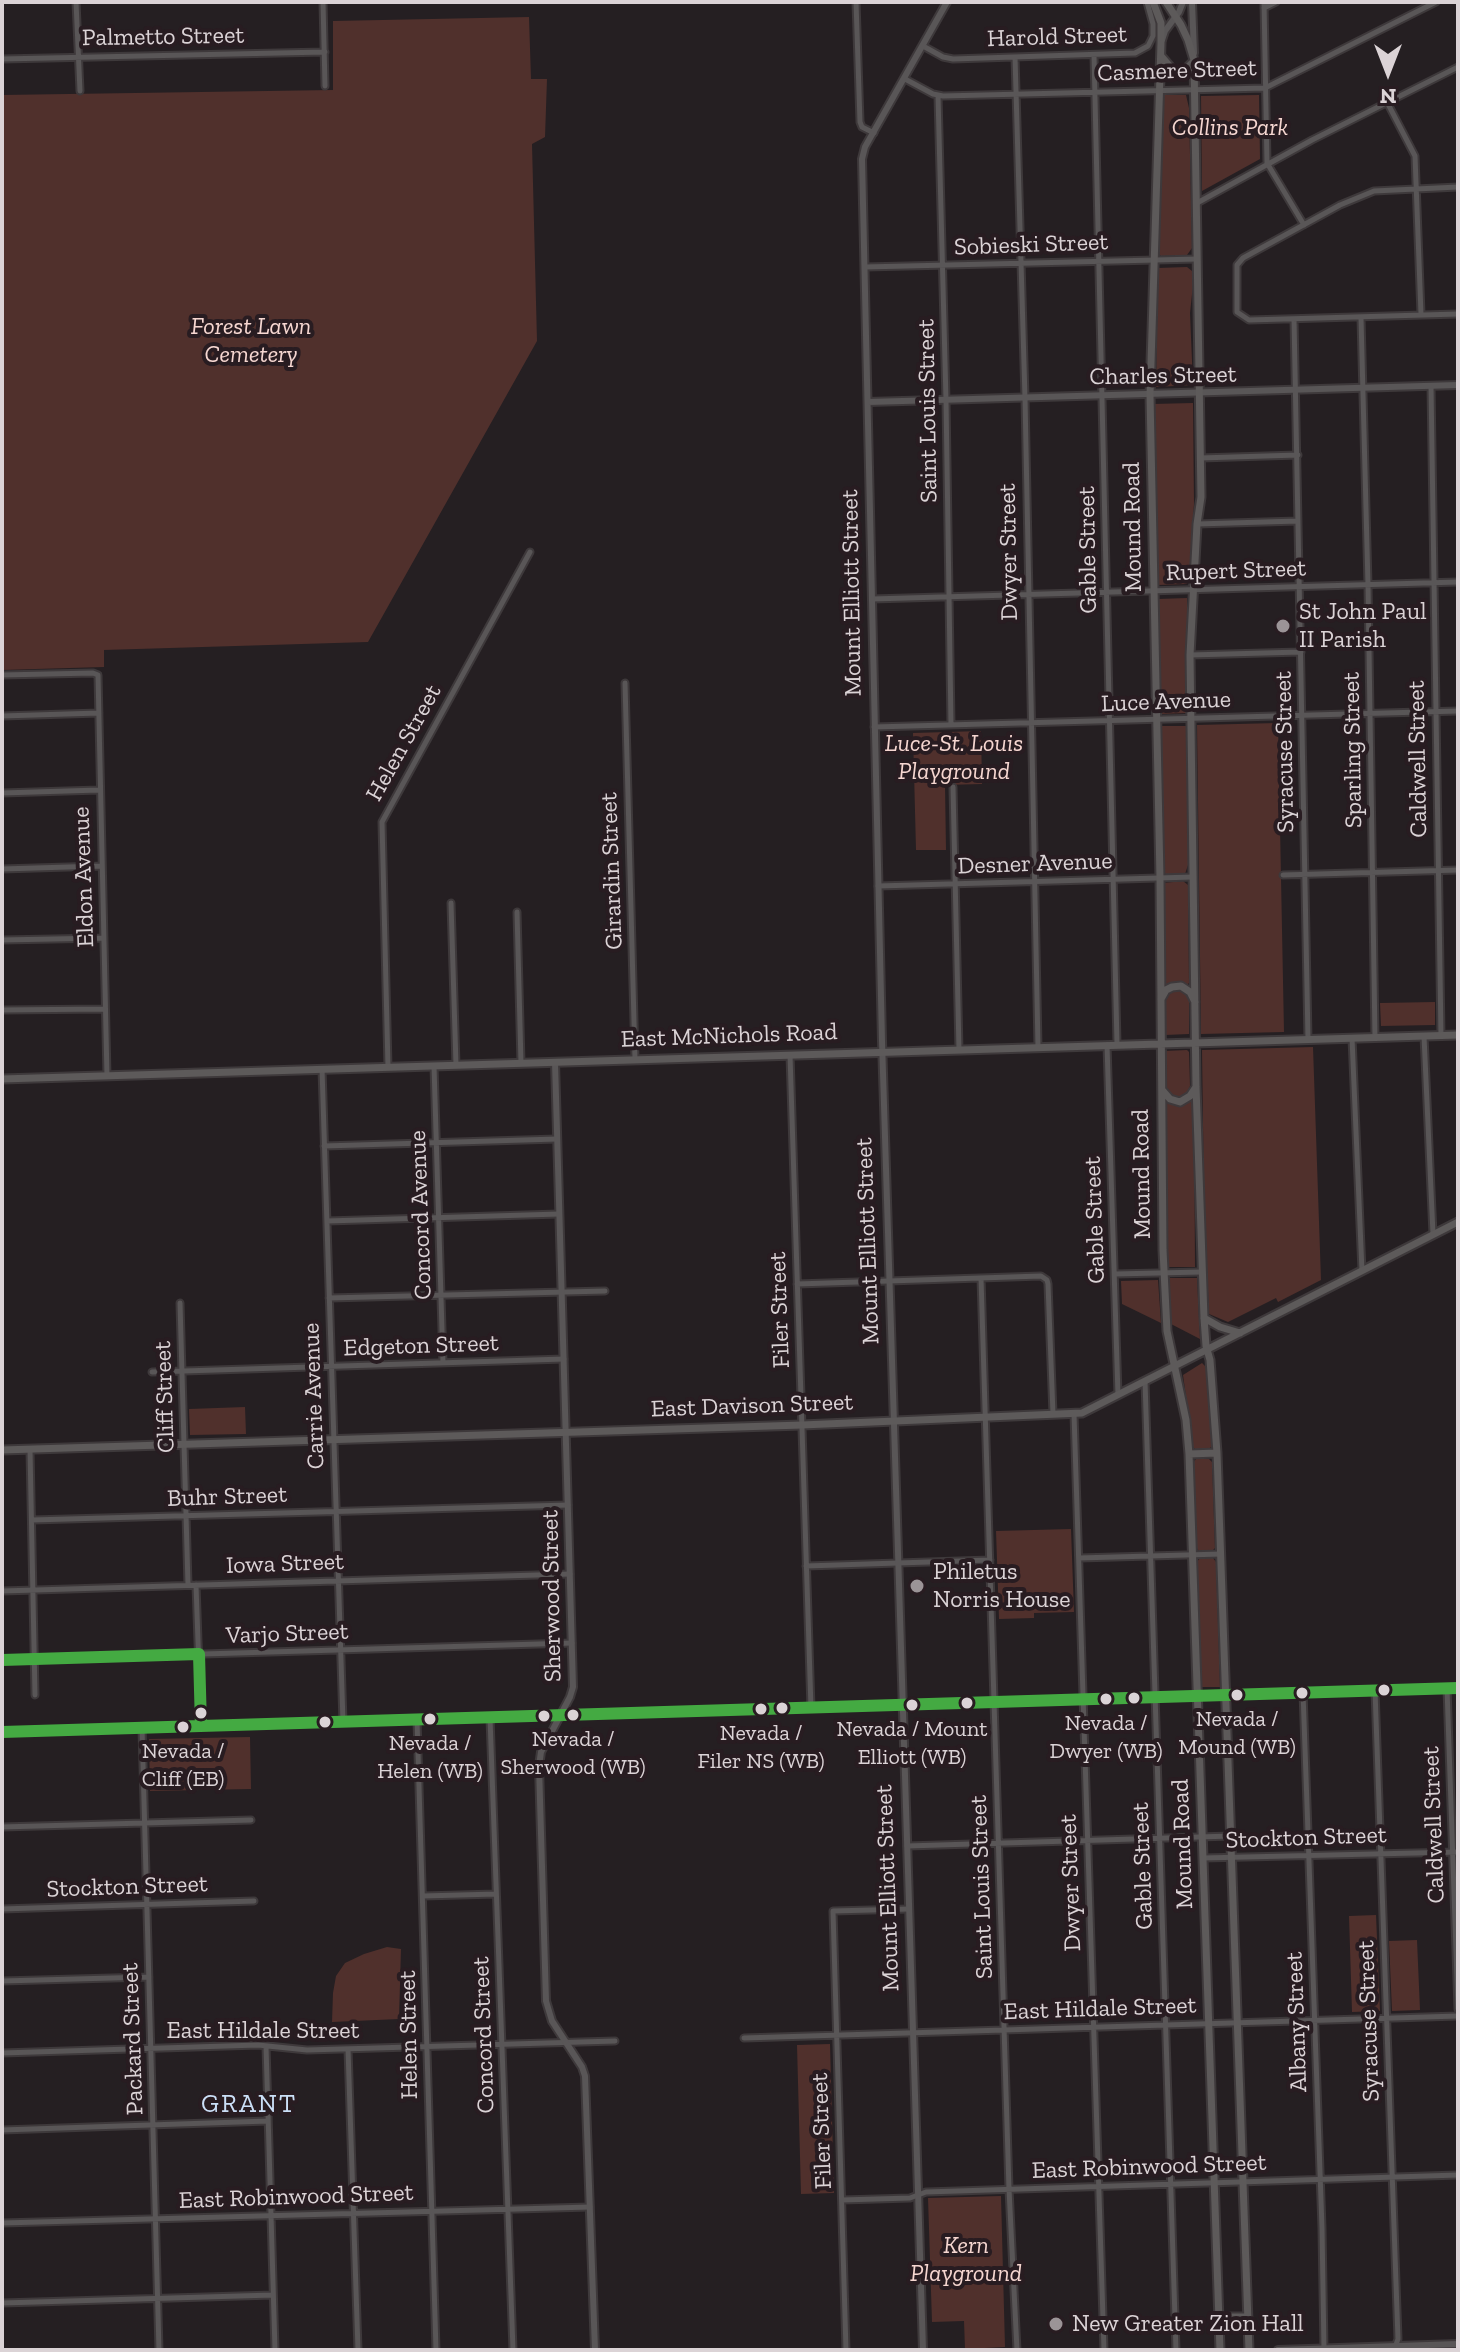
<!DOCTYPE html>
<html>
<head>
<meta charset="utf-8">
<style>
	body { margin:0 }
	#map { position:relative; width:1460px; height:2352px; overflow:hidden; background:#251f22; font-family:"Zilla Slab",serif }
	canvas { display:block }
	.frame { position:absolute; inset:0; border:4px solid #dbd3d6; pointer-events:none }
	.north { position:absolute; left:1348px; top:32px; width:80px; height:80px; -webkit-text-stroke:6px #281c21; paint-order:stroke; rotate:180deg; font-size:22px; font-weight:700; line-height:32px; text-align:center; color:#dbd3d6 }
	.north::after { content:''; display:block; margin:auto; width:28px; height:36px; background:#dbd3d6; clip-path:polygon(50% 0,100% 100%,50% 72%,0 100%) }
</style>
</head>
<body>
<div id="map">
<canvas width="1460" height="2352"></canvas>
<div class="frame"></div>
<div class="north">N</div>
</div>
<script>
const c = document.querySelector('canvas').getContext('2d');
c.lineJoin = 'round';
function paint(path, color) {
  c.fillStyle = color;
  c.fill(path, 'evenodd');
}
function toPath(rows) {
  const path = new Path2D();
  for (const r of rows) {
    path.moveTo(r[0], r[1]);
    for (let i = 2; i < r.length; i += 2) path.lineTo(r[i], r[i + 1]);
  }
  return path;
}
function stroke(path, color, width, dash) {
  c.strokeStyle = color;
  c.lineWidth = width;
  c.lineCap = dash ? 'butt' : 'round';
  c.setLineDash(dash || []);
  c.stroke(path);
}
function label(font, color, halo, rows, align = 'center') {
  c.font = font + ' "Zilla Slab",serif';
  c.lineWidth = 8;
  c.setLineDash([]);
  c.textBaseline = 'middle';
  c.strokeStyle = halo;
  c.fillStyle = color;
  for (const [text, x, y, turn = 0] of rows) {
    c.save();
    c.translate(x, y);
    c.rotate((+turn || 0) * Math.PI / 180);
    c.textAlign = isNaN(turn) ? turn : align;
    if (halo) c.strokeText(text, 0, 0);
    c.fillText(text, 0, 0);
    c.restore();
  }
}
paint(toPath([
	[529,17,531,79,547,79,545,137,532,144,537,341,368,642,104,650,104,667,2,670,2,95,333,90,333,21],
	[1164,95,1186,95,1189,108,1192,248,1187,255,1161,256,1159,254,1162,99],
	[1259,95,1260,159,1202,191,1201,96],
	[1187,267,1192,271,1193,285,1190,313,1193,385,1156,387,1158,268],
	[1193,403,1194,504,1189,578,1187,584,1158,585,1153,404],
	[1187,598,1188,713,1160,714,1158,599],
	[1278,723,1284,1032,1201,1034,1197,725],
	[1159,726,1188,726,1189,862,1185,874,1165,874,1163,872],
	[981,731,982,784,945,785,946,850,916,850,913,733],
	[1183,881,1188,885,1189,983,1187,985,1174,982,1163,987,1163,883],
	[1179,988,1185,991,1189,998,1189,1034,1165,1035,1165,995,1171,989],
	[1435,1002,1435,1025,1381,1026,1380,1003],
	[1313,1047,1321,1280,1278,1302,1276,1298,1228,1322,1209,1314,1204,1201,1202,1050],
	[1187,1050,1189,1052,1190,1086,1187,1093,1177,1098,1166,1092,1164,1051],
	[1191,1099,1194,1102,1195,1267,1169,1267,1166,1244,1165,1103,1166,1102,1184,1104],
	[1168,1278,1197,1278,1200,1339,1171,1324],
	[1158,1280,1161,1323,1122,1304,1121,1281],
	[1202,1363,1206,1367,1212,1446,1209,1449,1195,1449,1193,1447,1183,1375],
	[245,1407,246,1434,190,1435,189,1409],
	[1196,1459,1209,1459,1212,1462,1215,1548,1213,1550,1199,1551,1196,1547,1193,1463],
	[1071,1529,1074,1612,1034,1613,1034,1618,999,1619,996,1531],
	[1200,1558,1213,1558,1216,1562,1220,1687,1202,1687,1196,1563],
	[250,1737,251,1789,150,1791,149,1739],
	[1376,1915,1380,2011,1352,2012,1349,1916],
	[1417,1940,1420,2010,1392,2011,1389,1941],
	[387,1947,401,1949,399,2019,332,2022,333,1993,336,1976,345,1963,364,1954],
	[830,2044,834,2193,801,2194,797,2045],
	[1001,2196,1005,2347,965,2349,964,2321,932,2322,928,2198]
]), '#50302c');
const minor = toPath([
	[76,2,80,91],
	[323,2,325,86],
	[856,2,860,122,862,127,874,133],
	[1264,2,1267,163,1304,225],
	[1264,8,1276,2],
	[923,46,943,57,953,59,1135,53,1148,46,1153,36,1153,24,1147,2],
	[1094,55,1117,1044],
	[1015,57,1025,398,1038,1047],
	[2,59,325,52],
	[905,79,933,94,943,96,1265,88,1436,2],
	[938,96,946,400,951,725],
	[1387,102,1415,156,1421,314],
	[1458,187,1374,191,1340,205,1243,258,1237,265,1237,312,1249,320,1458,314],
	[1197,203,1312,140,1458,67],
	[865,267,1197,259],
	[1361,318,1368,585,1375,1038],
	[1294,319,1308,1039],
	[1431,386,1441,1036],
	[1200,458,1298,455],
	[1197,524,1298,521],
	[872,599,1458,582],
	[1190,655,1301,652],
	[2,675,93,673,98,675,107,1076],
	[625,683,635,1059],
	[2,716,99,713],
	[874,727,1458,711],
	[953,787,959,1050],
	[2,793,99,790],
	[2,869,101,866],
	[1283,875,1458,870],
	[878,886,1193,877],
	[451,903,456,1065],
	[517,912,521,1063],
	[2,940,104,938],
	[2,1010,105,1009],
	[1424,1036,1433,1234],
	[1352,1038,1362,1271],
	[1107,1045,1118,1395],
	[790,1055,811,1708],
	[434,1066,443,1363],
	[388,1067,382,822,530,552],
	[322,1069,343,1722],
	[324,1146,557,1139],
	[327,1221,559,1214],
	[1115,1274,1201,1272],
	[981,1278,1009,2189,1017,2350],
	[797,1284,1041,1276,1047,1280,1048,1284,1053,1414],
	[329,1298,605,1291],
	[180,1303,188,1585],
	[152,1372,564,1359],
	[1145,1381,1176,2350],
	[1074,1414,1104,2350],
	[30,1450,35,1695],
	[32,1520,568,1505],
	[1079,1558,1221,1554],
	[806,1566,990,1560],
	[196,1585,201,1726],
	[2,1591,570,1574],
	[2,1660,572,1643],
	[1447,1688,1458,2009],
	[1375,1690,1398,2339,1394,2350],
	[1303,1692,1322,2228,1324,2350],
	[490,1718,513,2350],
	[417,1720,436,2350],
	[142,1728,159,2350],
	[2,1827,251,1820],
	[907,1846,1231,1836],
	[1203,1858,1458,1852],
	[423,1896,496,1894],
	[2,1909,254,1901],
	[2,1981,149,1977],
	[744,2038,1458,2016],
	[266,2046,275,2350],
	[348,2049,358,2350],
	[2,2053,258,2045,307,2050,615,2041],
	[2,2130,268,2121],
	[842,2200,910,2198,926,2192,1458,2175],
	[2,2223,590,2207],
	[2,2303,273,2295],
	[846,2350,833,1911,909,1909]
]);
const tertiary = toPath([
	[1192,2,1194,53],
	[1162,40,1165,31,1179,12,1183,2],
	[868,402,1458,385],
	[555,1062,573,1687,570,1697,541,1752,539,1766,546,2001,552,2021,582,2067,585,2076,595,2350],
	[2,1732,1458,1688],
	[923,2350,882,1041,862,159,865,147,947,2],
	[1278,2350,1458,2344]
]);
const secondary = toPath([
	[1153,2,1161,23,1161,43,1150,395,1160,878,1163,1250,1167,1331,1186,1420,1189,1454,1220,2350],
	[1166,2,1181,25,1188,40,1194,60,1201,497,1197,524,1190,655,1196,1086,1204,1318,1206,1346,1210,1360,1217,1453,1249,2350],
	[1161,56,1173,70,1185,70,1192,63],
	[1161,999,1166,990,1172,987,1181,986,1190,992,1195,1002],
	[2,1079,1458,1035],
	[1163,1091,1170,1099,1180,1102,1190,1096,1196,1087],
	[1204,1318,1220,1327,1240,1333],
	[2,1450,802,1425,1082,1413,1458,1222],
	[1189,1454,1217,1453],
	[1219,2317,1248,2317]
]);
stroke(minor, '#3e393b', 9);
stroke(tertiary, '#3e393b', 10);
stroke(secondary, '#3e393b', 11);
stroke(minor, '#595657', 5);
stroke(tertiary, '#595657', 6);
stroke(secondary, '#5d5a5a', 7);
stroke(toPath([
	[2,1660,199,1654,201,1726],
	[2,1732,1458,1688]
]), '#44aa42', 12);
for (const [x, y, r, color] of [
	[1283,626,8,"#9b9497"],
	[917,1586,8,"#9b9497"],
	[1384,1690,7,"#dbd3d6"],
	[1302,1693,7,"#dbd3d6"],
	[1237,1695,7,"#dbd3d6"],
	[1134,1698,7,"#dbd3d6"],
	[1106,1699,7,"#dbd3d6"],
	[967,1703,7,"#dbd3d6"],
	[912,1705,7,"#dbd3d6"],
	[782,1708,7,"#dbd3d6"],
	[761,1709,7,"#dbd3d6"],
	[201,1713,7,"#dbd3d6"],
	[573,1715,7,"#dbd3d6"],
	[544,1716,7,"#dbd3d6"],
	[430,1719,7,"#dbd3d6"],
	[325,1722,7,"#dbd3d6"],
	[183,1727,7,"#dbd3d6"],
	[1056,2324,8,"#9b9497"]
]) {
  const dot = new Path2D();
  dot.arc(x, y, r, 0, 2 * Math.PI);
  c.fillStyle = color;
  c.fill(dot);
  stroke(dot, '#281c21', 3);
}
label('22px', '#dbd3d6', '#281c21', [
	["Nevada /",1237,1720],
	["Mound (WB)",1237,1748],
	["Nevada /",1106,1724],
	["Dwyer (WB)",1106,1752],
	["Nevada / Mount",912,1730],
	["Elliott (WB)",912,1758],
	["Nevada /",761,1734],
	["Filer NS (WB)",761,1762],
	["Nevada /",573,1740],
	["Sherwood (WB)",573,1768],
	["Nevada /",430,1744],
	["Helen (WB)",430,1772],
	["Nevada /",183,1752],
	["Cliff (EB)",183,1780]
]);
label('24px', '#dbd3d6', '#281c21', [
	["Palmetto Street",163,37,-1],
	["Harold Street",1057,37,-2],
	["Casmere Street",1177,71,-2],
	["Sobieski Street",1031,245,-2],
	["Charles Street",1163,376,-1],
	["Saint Louis Street",928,411,-91],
	["Mound Road",1133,527,-91],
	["Gable Street",1088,550,-91],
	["Dwyer Street",1009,552,-91],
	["Rupert Street",1236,571,-2],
	["Mount Elliott Street",852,593,-91],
	["Luce Avenue",1166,702,-2],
	["Helen Street",404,743,-61],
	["Sparling Street",1353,750,-91],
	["Syracuse Street",1285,752,-91],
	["Caldwell Street",1418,759,-91],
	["Desner Avenue",1035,864,-2],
	["Girardin Street",612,871,-92],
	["Eldon Avenue",84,877,-92],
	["East McNichols Road",729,1036,-2],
	["Mound Road",1142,1174,-91],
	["Concord Avenue",421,1215,-92],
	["Gable Street",1095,1220,-92],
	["Mount Elliott Street",868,1241,-92],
	["Filer Street",780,1310,-92],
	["Edgeton Street",421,1346,-2],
	["Carrie Avenue",314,1396,-92],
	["Cliff Street",165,1397,-92],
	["East Davison Street",752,1406,-2],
	["Buhr Street",227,1497,-2],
	["Iowa Street",285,1564,-2],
	["Sherwood Street",552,1596,-91],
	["Varjo Street",287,1634,-2],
	["Caldwell Street",1434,1825,-92],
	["Stockton Street",1306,1838,-2],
	["Mound Road",1183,1844,-92],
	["Gable Street",1143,1866,-92],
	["Dwyer Street",1071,1883,-92],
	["Stockton Street",127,1887,-2],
	["Saint Louis Street",982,1887,-92],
	["Mount Elliott Street",888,1888,-92],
	["East Hildale Street",1100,2009,-2],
	["Syracuse Street",1369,2021,-92],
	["Albany Street",1297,2022,-92],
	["East Hildale Street",263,2031],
	["Helen Street",409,2035,-91],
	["Concord Street",484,2035,-92],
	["Packard Street",133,2039,-92],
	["Filer Street",822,2131,-92],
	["East Robinwood Street",1149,2167,-2],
	["East Robinwood Street",296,2197,-2]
]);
label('italic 24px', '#f6d7d1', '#281c21', [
	["Collins Park",1230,128],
	["Forest Lawn",251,327],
	["Cemetery",251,355],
	["Luce-St. Louis",954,744],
	["Playground",954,772],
	["Kern",966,2246],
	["Playground",966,2274]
]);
label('24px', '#dbd3d6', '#281c21', [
	["St John Paul",1299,612],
	["II Parish",1299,640],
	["Philetus",933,1572],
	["Norris House",933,1600],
	["New Greater Zion Hall",1072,2324]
], 'left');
c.letterSpacing = '2px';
label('26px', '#cbdff7', '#281c21', [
	["GRANT",249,2105]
]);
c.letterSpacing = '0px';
</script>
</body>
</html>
